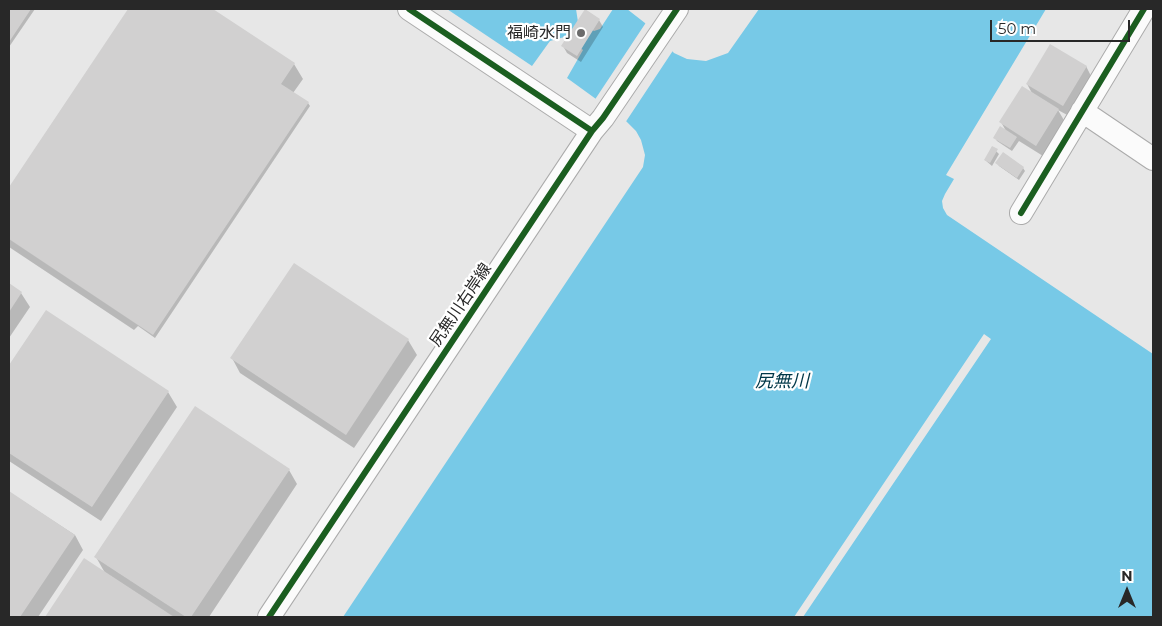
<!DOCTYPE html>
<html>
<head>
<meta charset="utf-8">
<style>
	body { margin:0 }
	#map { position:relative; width:1162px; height:626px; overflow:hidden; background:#e7e7e7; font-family:Montserrat,sans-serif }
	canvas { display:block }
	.frame { position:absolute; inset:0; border:10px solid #282828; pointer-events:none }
	.north { position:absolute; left:1102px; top:566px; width:50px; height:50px; -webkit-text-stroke:4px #fff; paint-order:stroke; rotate:0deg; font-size:14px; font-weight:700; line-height:20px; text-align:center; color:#282828 }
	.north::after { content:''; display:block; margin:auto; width:18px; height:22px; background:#282828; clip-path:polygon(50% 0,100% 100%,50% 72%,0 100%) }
	.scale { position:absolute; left:990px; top:20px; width:140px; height:22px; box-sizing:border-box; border:2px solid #282828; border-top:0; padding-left:6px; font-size:15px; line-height:18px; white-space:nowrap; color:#282828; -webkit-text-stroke:4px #fff; paint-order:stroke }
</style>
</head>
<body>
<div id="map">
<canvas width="1162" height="626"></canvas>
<div class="frame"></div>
<div class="north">N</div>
<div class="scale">50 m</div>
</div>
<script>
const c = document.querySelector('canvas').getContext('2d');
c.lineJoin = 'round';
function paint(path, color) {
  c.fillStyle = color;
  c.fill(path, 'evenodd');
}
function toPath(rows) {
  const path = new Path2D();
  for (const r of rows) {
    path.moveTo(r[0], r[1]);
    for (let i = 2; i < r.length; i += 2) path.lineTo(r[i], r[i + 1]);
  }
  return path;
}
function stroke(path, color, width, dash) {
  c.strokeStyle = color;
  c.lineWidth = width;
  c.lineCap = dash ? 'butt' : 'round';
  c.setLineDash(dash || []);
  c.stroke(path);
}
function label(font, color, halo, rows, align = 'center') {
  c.font = font + ' Montserrat,"Noto Sans JP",sans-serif';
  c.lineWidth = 4.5;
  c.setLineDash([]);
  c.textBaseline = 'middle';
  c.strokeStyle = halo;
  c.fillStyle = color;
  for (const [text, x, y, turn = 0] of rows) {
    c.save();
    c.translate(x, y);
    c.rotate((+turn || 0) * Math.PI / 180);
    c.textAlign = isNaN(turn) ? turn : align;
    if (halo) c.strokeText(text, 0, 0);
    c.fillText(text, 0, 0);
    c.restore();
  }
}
paint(toPath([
	[447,9,576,9,578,22,594,31,600,29,613,9,627,9,645,23,674,53,687,59,706,61,728,53,759,9,1046,9,946,175,954,179,945,194,942,201,943,208,947,215,1153,354,1153,617,343,617,643,167,645,155,641,140,636,131,625,120,567,78,583,50,568,36,550,41,532,66]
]), '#77c9e7');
paint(toPath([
	[647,21,674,49,625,123,594,101],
	[984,334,991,339,803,617,794,617]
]), '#e7e7e7');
paint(toPath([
	[9,9,35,9,9,47],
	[130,9,210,9,294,64,303,79,293,93,308,103,310,106,155,338,138,326,134,330,9,247,9,190],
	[599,20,603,27,581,62,567,53,563,46],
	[1086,66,1092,78,1069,116,1058,110,1065,122,1043,156,1019,141,1012,151,997,141,995,138,1006,131,1001,122,1033,95,1027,84],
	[992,147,999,154,992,166,985,160],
	[997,163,1023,168,1025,171,1019,180,999,166],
	[9,284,21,293,30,307,9,338],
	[46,312,168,392,177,407,101,521,9,461,9,368],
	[408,340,417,355,354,448,240,373,232,358],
	[289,470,297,484,209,617,46,617,85,560,105,573,96,557],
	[9,492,75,535,83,550,38,617,9,617]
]), '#0003');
paint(toPath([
	[9,9,31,9,9,42],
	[128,9,213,9,295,63,281,84,309,102,153,335,9,239,9,187],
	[585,9,600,19,577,56,561,46],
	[1050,44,1087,66,1063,106,1026,84],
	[1022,86,1059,109,1036,146,999,122],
	[1000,126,1017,137,1010,148,993,138],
	[992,146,998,149,990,163,984,160],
	[1003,152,1024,167,1017,178,995,163],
	[294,263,409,339,346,435,230,358],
	[9,283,22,292,9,312],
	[46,310,169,391,92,507,9,453,9,365],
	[195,406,290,469,191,617,186,617,94,557],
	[9,491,75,535,20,617,9,617],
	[84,558,174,617,45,617]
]), '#d1d0d0');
const minor = toPath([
	[409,9,592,131],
	[1082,111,1153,159],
	[1021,213,1144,9],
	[269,617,592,131,603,118,677,9]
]);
stroke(minor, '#ababab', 24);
stroke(minor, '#fbfbfb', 22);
stroke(toPath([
	[409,9,592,131],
	[1021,213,1144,9],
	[269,617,592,131,603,118,677,9]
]), '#1b5e20', 6);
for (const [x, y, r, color] of [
	[581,33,5,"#6b6b6b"]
]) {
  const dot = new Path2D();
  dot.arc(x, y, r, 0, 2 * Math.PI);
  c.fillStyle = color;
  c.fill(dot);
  stroke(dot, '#fff', 2);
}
label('16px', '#282828', '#fff', [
	["福崎水門",571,33]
], 'right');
label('16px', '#282828', '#fff', [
	["尻無川右岸線",461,305,-56]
]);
label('italic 18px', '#003748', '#fff', [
	["尻無川",782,382]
]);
</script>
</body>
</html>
